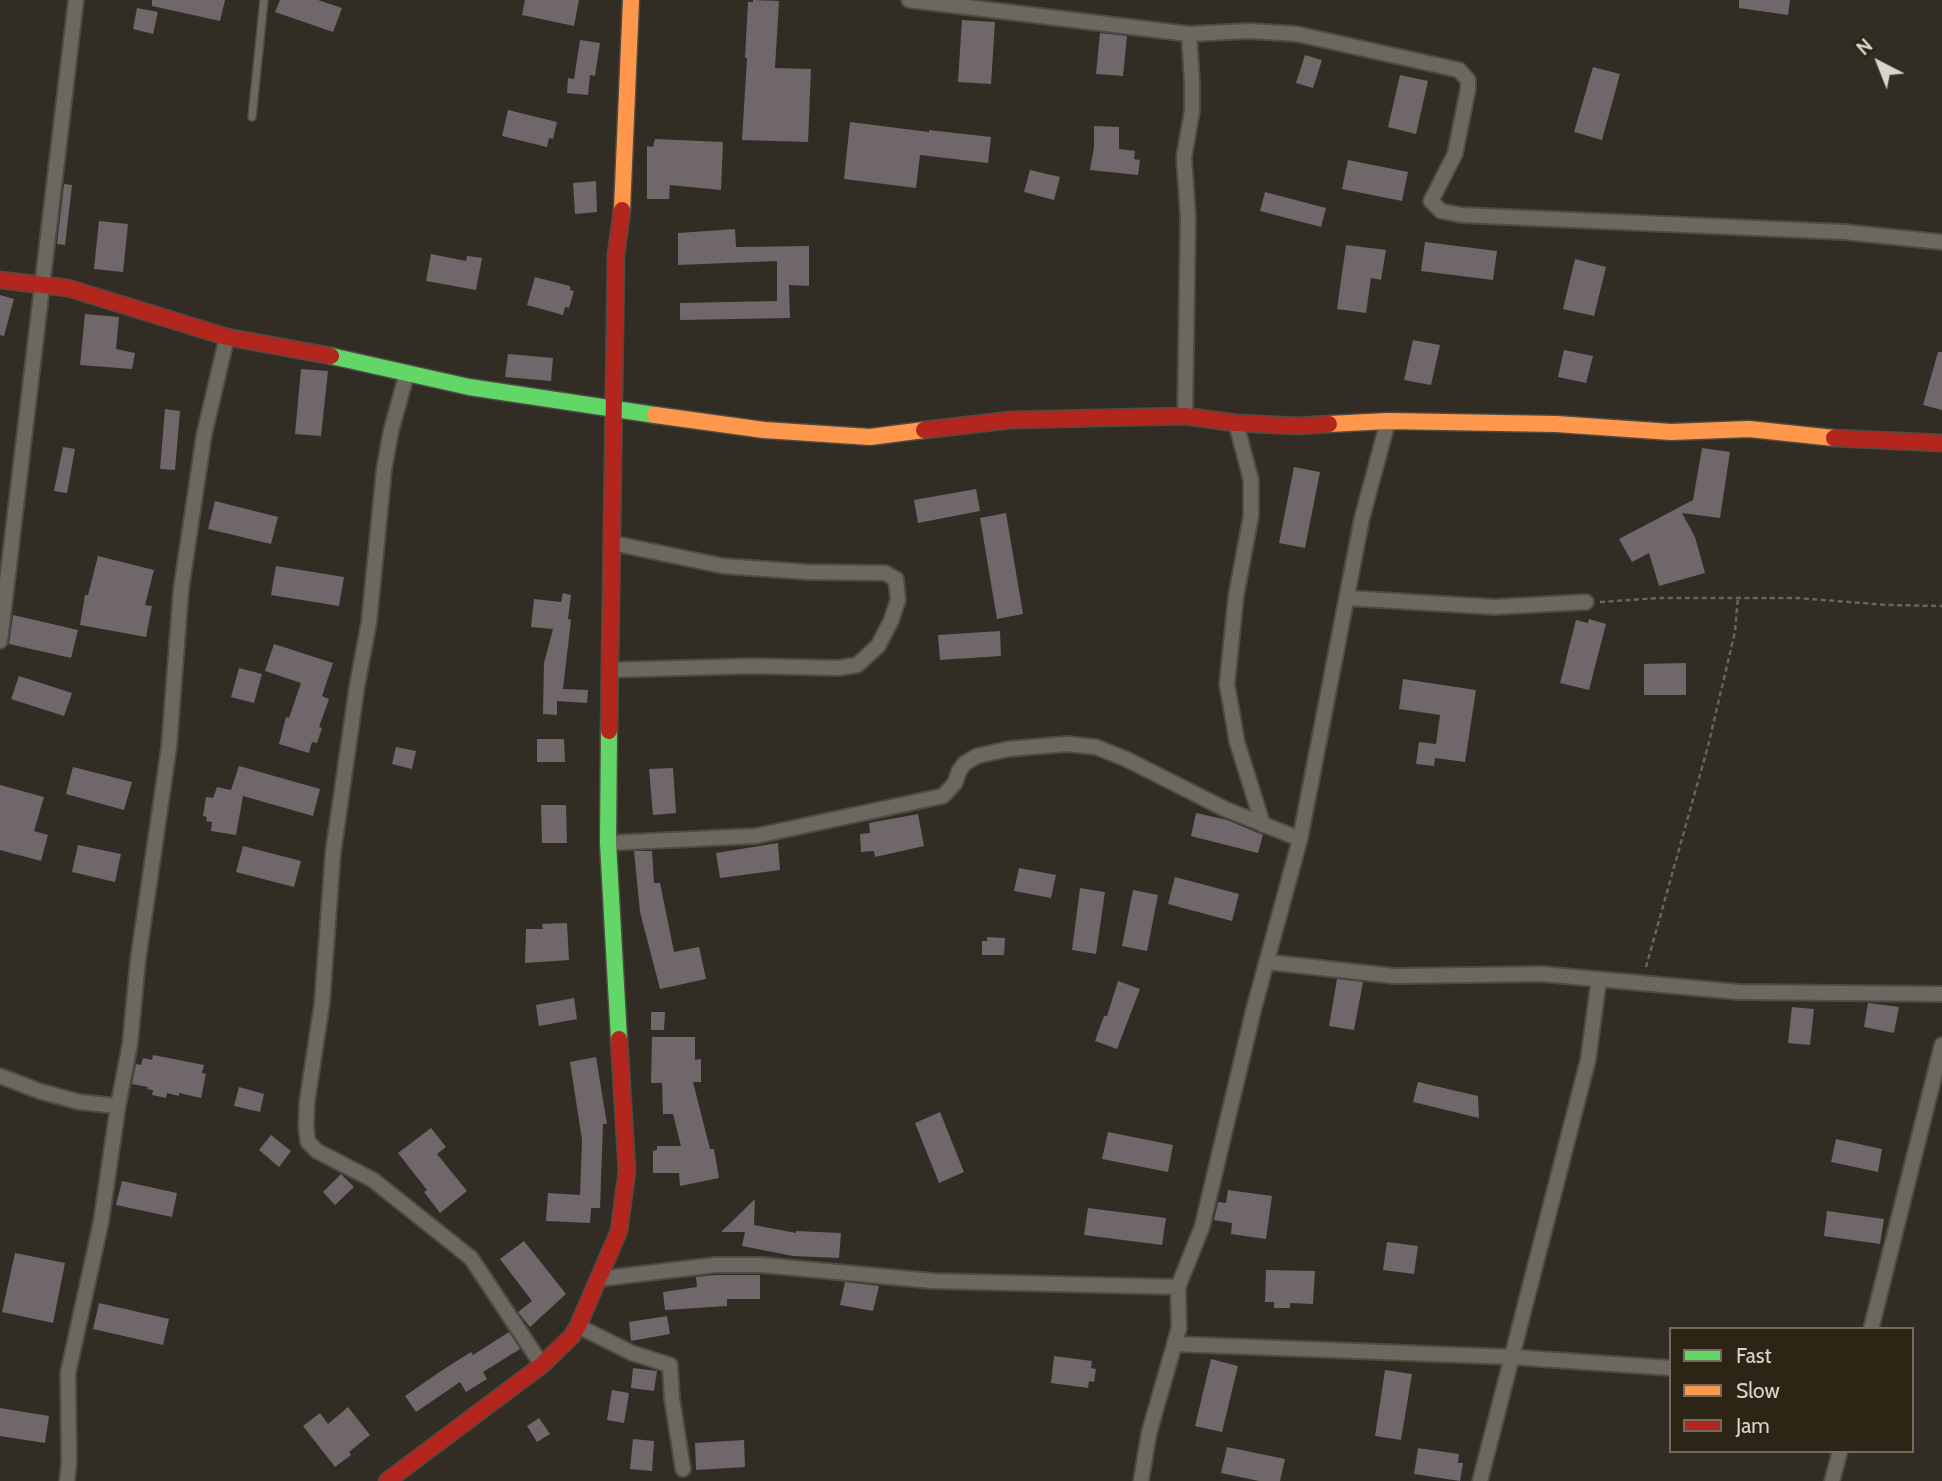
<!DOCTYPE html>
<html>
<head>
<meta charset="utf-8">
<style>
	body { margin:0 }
	#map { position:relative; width:1942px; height:1481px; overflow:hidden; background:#312d24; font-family:Cabin,sans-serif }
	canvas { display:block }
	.legend { position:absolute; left:1669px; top:1327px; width:245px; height:126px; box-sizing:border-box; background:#2c2415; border:2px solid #726b5e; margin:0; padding:9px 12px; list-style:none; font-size:21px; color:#dad5cb }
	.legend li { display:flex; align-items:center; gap:14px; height:35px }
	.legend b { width:35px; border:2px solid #726b5e }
	.north { position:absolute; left:1844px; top:28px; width:70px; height:70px; -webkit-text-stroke:5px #2c2415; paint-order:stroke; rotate:318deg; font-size:19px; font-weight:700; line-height:28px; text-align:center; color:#dad5cb }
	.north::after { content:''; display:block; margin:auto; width:24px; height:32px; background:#dad5cb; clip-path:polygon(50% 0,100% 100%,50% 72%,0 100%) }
</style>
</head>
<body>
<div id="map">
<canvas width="1942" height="1481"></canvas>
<ul class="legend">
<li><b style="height:9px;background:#63d668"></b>Fast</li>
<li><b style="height:9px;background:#ff974d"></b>Slow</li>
<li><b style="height:9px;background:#b3261e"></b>Jam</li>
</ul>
<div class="north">N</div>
</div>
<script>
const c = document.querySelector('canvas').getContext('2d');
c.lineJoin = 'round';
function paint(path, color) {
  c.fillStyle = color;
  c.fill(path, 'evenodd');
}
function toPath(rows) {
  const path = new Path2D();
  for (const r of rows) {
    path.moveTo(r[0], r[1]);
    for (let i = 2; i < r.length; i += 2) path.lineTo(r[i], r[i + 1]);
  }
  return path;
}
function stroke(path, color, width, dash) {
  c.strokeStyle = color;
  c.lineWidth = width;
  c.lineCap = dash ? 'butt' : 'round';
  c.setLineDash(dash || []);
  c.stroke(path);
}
paint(toPath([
	[152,0,225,0,220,21,152,6],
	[280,0,318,0,342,8,333,32,275,12],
	[525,0,579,0,574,26,522,15],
	[753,0,779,1,775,68,811,69,808,142,742,140,747,58,745,58,748,2,753,2],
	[1739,0,1790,0,1788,15,1739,8],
	[137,8,158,12,153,34,133,29],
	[962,20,995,22,991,84,958,82],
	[1100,33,1127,36,1123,76,1096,74],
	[580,40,600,43,595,76,590,75,588,95,567,93,568,78,574,79],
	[1305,55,1322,60,1313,88,1296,83],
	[1593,67,1620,74,1602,140,1574,132],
	[1400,75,1428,81,1416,134,1388,127],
	[508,110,557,122,553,139,549,138,547,147,502,136],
	[850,122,929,132,929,130,991,137,988,163,920,155,916,188,844,179],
	[1094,126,1119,127,1119,149,1135,151,1134,159,1140,160,1138,175,1090,170,1094,147],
	[655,139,723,142,721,190,670,185,669,199,647,199,647,146,653,147],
	[1348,160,1408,172,1402,201,1342,189],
	[1030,170,1060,177,1054,200,1024,192],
	[596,181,597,212,575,214,573,183],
	[64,184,72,185,65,245,57,244],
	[1265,192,1326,208,1321,227,1260,211],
	[99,221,128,224,123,272,94,269],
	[735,229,736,247,809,246,809,286,789,285,790,318,680,320,680,303,777,301,777,261,678,265,678,233],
	[1425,242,1497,251,1493,280,1421,271],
	[1346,245,1386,250,1381,280,1371,278,1366,313,1337,309],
	[431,254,466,261,467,256,482,258,476,290,426,281],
	[1575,259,1606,267,1594,316,1563,309],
	[535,277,570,286,570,290,574,291,569,308,565,307,563,315,527,305],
	[0,295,14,299,4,336,0,335],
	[85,314,119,317,116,349,135,353,132,369,80,365],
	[1413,340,1440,345,1431,385,1404,380],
	[1564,350,1593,356,1586,383,1558,377],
	[1938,352,1942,352,1942,410,1923,405],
	[508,354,553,358,551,381,505,377],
	[301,369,328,371,321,436,295,434],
	[165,409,180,411,175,470,160,469],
	[63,447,75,449,67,493,54,491],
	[1702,448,1730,452,1720,518,1682,513,1695,537,1705,573,1659,586,1649,553,1632,562,1619,539,1693,500],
	[1294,467,1320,472,1305,548,1279,543],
	[976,489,980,511,918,523,914,500],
	[215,501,278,517,271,544,208,529],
	[1006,513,1023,614,997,619,980,518],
	[98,556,154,570,145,605,152,606,146,637,80,625,85,595,88,595],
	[276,566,344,577,339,606,271,595],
	[563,593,571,595,568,619,571,620,563,689,588,690,587,703,557,701,557,715,543,714,544,663,553,629,531,627,534,599,561,602],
	[13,615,78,630,71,658,9,644],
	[1589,619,1606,624,1589,690,1560,683,1576,620,1588,623],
	[1000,631,1001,656,940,660,938,635],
	[274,644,333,663,322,696,329,699,319,727,322,728,317,743,312,742,309,753,279,744,286,717,289,718,301,683,265,671],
	[1686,663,1686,695,1644,695,1644,664],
	[239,668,262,674,254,703,231,697],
	[19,676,72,693,64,716,11,699],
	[1403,679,1476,690,1465,762,1435,758,1434,766,1416,764,1419,742,1436,744,1440,715,1399,709],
	[537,739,564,739,565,762,537,762],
	[396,747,416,751,412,769,392,764],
	[239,766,320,789,313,816,243,796,236,835,211,831,212,822,206,821,207,817,203,816,206,797,213,798,217,787,231,790],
	[73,767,132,782,124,810,66,794],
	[673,768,676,813,653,815,649,769],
	[0,785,44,797,34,831,48,835,41,861,0,850],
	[541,805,566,805,567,843,542,843],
	[1196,813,1227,820,1263,835,1258,853,1191,836],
	[918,814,924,846,875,857,874,851,861,852,860,834,870,833,869,823],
	[778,843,780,870,720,878,716,853],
	[78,845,121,854,115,882,72,872],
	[243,846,301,861,294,887,236,872],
	[634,851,652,851,654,883,660,883,674,952,699,947,706,979,660,989,640,912],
	[1019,868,1056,875,1051,898,1014,891],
	[1175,877,1239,894,1232,921,1168,904],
	[1080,888,1105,892,1096,954,1072,950],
	[1133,890,1158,895,1147,951,1122,946],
	[567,923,569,960,525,963,526,929,543,929,542,924],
	[987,937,1005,938,1004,955,982,955,982,941,987,941],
	[1337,979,1363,982,1354,1030,1329,1026],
	[1118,981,1140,989,1117,1049,1095,1041,1104,1016,1107,1016],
	[574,998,577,1019,539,1026,536,1005],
	[1868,1003,1899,1007,1894,1033,1864,1027],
	[1792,1007,1814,1009,1810,1045,1788,1043],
	[651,1012,665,1012,664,1030,651,1030],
	[652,1037,695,1037,695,1060,701,1059,701,1082,693,1082,710,1149,714,1149,719,1178,680,1186,679,1173,653,1173,653,1151,657,1150,657,1146,681,1146,673,1114,663,1114,662,1083,651,1083],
	[153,1055,204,1065,202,1073,206,1074,201,1098,179,1093,179,1096,167,1093,166,1098,152,1095,153,1090,147,1089,148,1087,132,1084,136,1064,141,1065,143,1058,152,1060],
	[596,1057,607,1124,603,1124,600,1208,591,1208,590,1223,546,1221,548,1193,580,1195,582,1140,570,1062],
	[1418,1082,1478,1096,1479,1118,1413,1102],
	[239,1087,264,1094,260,1112,234,1106],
	[940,1112,964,1172,939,1183,915,1123],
	[431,1128,446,1147,437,1154,467,1191,440,1213,424,1192,427,1190,398,1153],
	[1108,1132,1173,1145,1168,1172,1102,1159],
	[271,1135,291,1151,279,1167,259,1150],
	[1836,1139,1882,1149,1878,1172,1831,1162],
	[341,1174,354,1187,335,1205,323,1192],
	[122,1181,177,1193,172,1217,116,1205],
	[1228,1190,1272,1196,1266,1239,1231,1234,1232,1223,1214,1220,1218,1202,1226,1203],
	[755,1199,754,1225,796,1233,796,1231,841,1233,839,1258,793,1256,742,1246,745,1232,721,1232],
	[1088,1208,1166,1218,1162,1245,1084,1235],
	[1827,1211,1884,1219,1880,1244,1824,1236],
	[524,1241,566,1294,530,1327,518,1312,532,1301,500,1259],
	[1387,1242,1418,1246,1414,1274,1383,1270],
	[15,1253,65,1263,53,1323,2,1312],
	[1266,1270,1315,1271,1313,1304,1290,1303,1290,1308,1274,1308,1274,1302,1265,1302],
	[716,1275,760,1275,760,1299,727,1299,727,1306,665,1310,663,1292,697,1287,696,1277],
	[845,1282,879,1286,873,1311,840,1305],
	[99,1303,169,1319,163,1345,93,1329],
	[667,1316,670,1334,631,1341,629,1322],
	[509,1332,520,1349,483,1372,487,1379,466,1392,460,1382,416,1412,405,1396,441,1371,471,1352,473,1355],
	[1054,1356,1092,1361,1091,1368,1096,1369,1094,1382,1089,1381,1088,1388,1051,1383],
	[1211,1359,1238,1366,1222,1432,1195,1426],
	[633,1368,657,1371,654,1391,631,1388],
	[1385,1370,1412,1374,1401,1440,1375,1436],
	[612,1390,629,1393,624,1423,607,1420],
	[348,1407,370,1435,349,1452,351,1455,335,1467,303,1426,320,1413,328,1424],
	[0,1408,49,1416,45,1443,0,1436],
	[539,1418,550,1434,537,1442,527,1426],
	[633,1439,654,1441,652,1471,630,1469],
	[744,1440,745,1467,696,1470,695,1443],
	[1227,1447,1285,1459,1280,1481,1259,1481,1221,1473],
	[1418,1448,1459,1454,1458,1463,1463,1463,1460,1481,1414,1474]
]), '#6f6769');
const lane = toPath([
	[252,117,264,0]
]);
const street = toPath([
	[909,0,1189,34,1249,31,1297,34,1459,70,1468,80,1468,89,1455,154,1431,201,1441,211,1461,215,1844,232,1942,242],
	[407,373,391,431,384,470,369,622,357,686,333,853,322,1003,307,1102,306,1127,308,1142,317,1151,373,1180,471,1258,542,1365],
	[1185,416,1188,217,1184,157,1192,111,1192,82,1189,34],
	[1236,423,1251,480,1251,516,1236,596,1227,684,1237,742,1263,825],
	[1347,598,1495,607,1586,602],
	[0,641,76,0],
	[609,670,753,666,838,668,857,665,878,646,891,621,898,600,896,579,885,573,808,572,723,566,612,543],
	[608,843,756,836,943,796,955,783,959,771,965,763,977,756,1008,749,1067,744,1096,747,1126,759,1225,809,1300,839],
	[1267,962,1394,976,1542,974,1739,992,1942,994],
	[0,1076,39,1091,79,1102,118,1106,130,1044,138,960,169,747,181,590,204,435,227,337],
	[598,1279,715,1265,762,1265,933,1281,1178,1287],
	[578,1326,632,1353,670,1365,672,1399,683,1469],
	[1871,1329,1942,1045],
	[1174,1344,1511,1357,1671,1368],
	[67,1481,69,1463,68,1373,101,1222,118,1106],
	[1141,1481,1149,1433,1179,1328,1178,1287,1202,1227,1254,1008,1300,839,1362,518,1388,421],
	[1480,1481,1588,1060,1599,979],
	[1832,1481,1840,1451]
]);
const fast = toPath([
	[331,356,469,387,655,415],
	[609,731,608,843,619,1039]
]);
const slow = toPath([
	[622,210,631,0],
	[655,415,764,430,870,437,924,430],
	[1329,424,1388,421,1556,424,1671,432,1749,429,1834,438]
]);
const jam = toPath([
	[0,280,68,288,227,337,331,356],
	[924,430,1011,420,1185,416,1236,423,1298,426,1329,424],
	[1834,438,1942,443],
	[609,731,616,255,622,210],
	[387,1481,542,1365,572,1336,578,1326,619,1231,627,1171,619,1039]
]);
stroke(lane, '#4e4b43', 10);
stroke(street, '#4e4b43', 18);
stroke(fast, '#4e4b43', 19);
stroke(slow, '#4e4b43', 19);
stroke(jam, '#4e4b43', 19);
stroke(toPath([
	[1600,602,1659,598,1797,598,1888,605,1942,606],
	[1646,967,1708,746,1735,632,1738,597]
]), '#686560', 2.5, [5, 3.5]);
stroke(lane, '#6c6861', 7);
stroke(street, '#6c6861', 14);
stroke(fast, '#63d668', 16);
stroke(slow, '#ff974d', 16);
stroke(jam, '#b3261e', 16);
</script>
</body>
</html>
